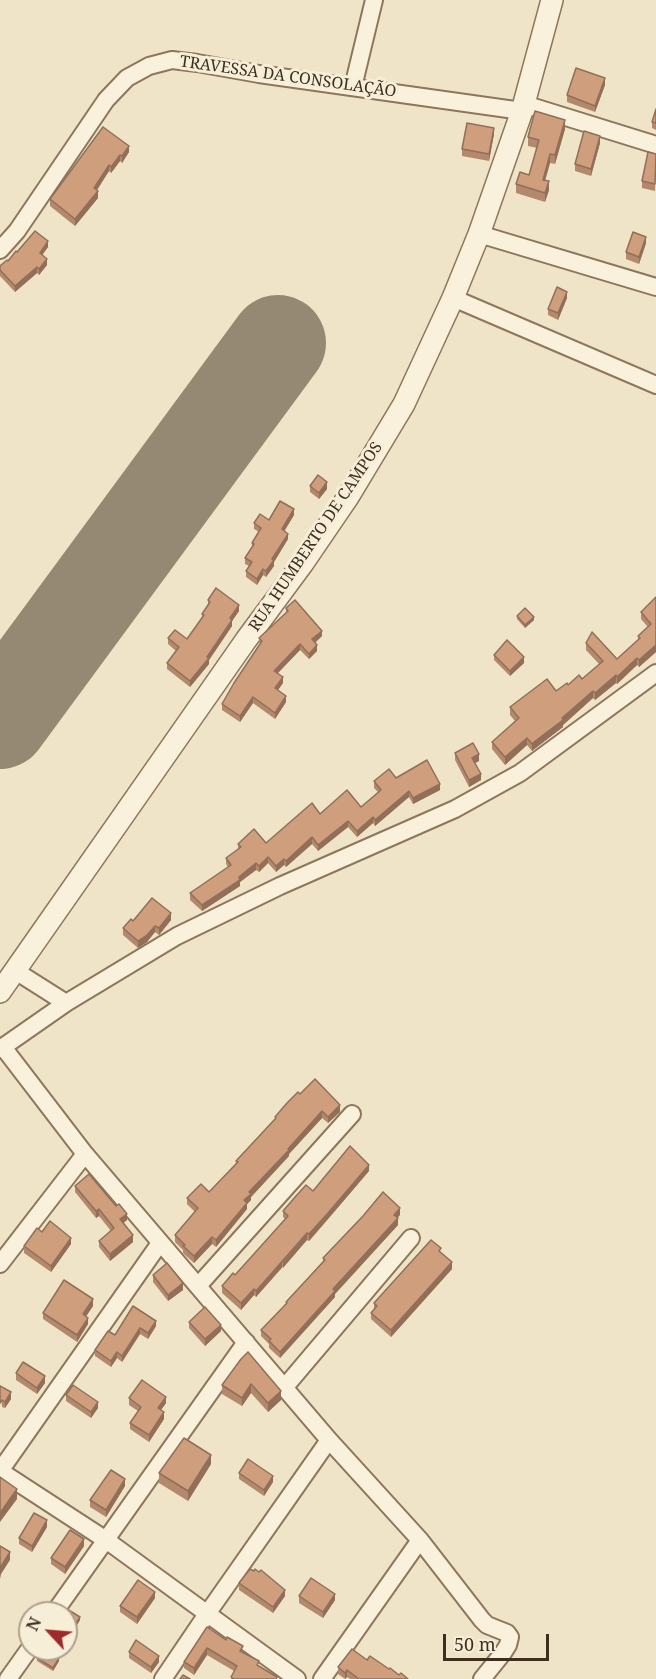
<!DOCTYPE html>
<html>
<head>
<meta charset="utf-8">
<style>
	body { margin:0 }
	#map { position:relative; width:656px; height:1679px; overflow:hidden; background:#f0e4c8; font-family:"Noto Serif",serif }
	canvas { display:block }
	.north { position:absolute; left:18px; top:1601px; width:60px; height:60px; box-sizing:border-box; background:#f7eed8; border:2px solid #ada18e; border-radius:50%; rotate:296deg; font-size:16px; font-weight:700; line-height:24px; text-align:center; color:#3d2e20 }
	.north::after { content:''; display:block; margin:auto; width:21px; height:27px; background:#9e2a2b; clip-path:polygon(50% 0,100% 100%,50% 72%,0 100%) }
	.scale { position:absolute; left:443px; top:1634px; width:106px; height:27px; box-sizing:border-box; border:3px solid #3d2e20; border-top:0; padding-left:8px; font-size:18px; line-height:21px; white-space:nowrap; color:#3d2e20; -webkit-text-stroke:4px #f7eed8; paint-order:stroke }
</style>
</head>
<body>
<div id="map">
<canvas width="656" height="1679"></canvas>
<div class="north">N</div>
<div class="scale">50 m</div>
</div>
<script>
const c = document.querySelector('canvas').getContext('2d');
c.lineJoin = 'round';
function toPath(rows) {
  const path = new Path2D();
  for (const r of rows) {
    path.moveTo(r[0], r[1]);
    for (let i = 2; i < r.length; i += 2) path.lineTo(r[i], r[i + 1]);
  }
  return path;
}
function stroke(path, color, width, dash) {
  c.strokeStyle = color;
  c.lineWidth = width;
  c.lineCap = dash ? 'butt' : 'round';
  c.setLineDash(dash || []);
  c.stroke(path);
}
function paint(path, color) {
  c.fillStyle = color;
  c.fill(path, 'evenodd');
}
function label(font, color, halo, rows, align = 'center') {
  c.font = font + ' "Noto Serif",serif';
  c.lineWidth = 6;
  c.setLineDash([]);
  c.textBaseline = 'middle';
  c.strokeStyle = halo;
  c.fillStyle = color;
  for (const [text, x, y, turn = 0] of rows) {
    c.save();
    c.translate(x, y);
    c.rotate((+turn || 0) * Math.PI / 180);
    c.textAlign = isNaN(turn) ? turn : align;
    if (halo) c.strokeText(text, 0, 0);
    c.fillText(text, 0, 0);
    c.restore();
  }
}
stroke(toPath([
	[0,721,278,343]
]), '#968974', 96);
const minor = toPath([
	[353,87,374,0],
	[524,104,656,145],
	[479,234,656,287],
	[0,250,17,231,106,100,127,78,149,66,172,60,197,63,259,74,522,111],
	[453,298,656,385],
	[14,970,66,1003],
	[3,1047,85,1154,329,1440,420,1540,482,1620,487,1625,507,1633,510,1637,508,1645,503,1653,482,1679],
	[0,1049,66,1003,177,936,280,886,455,809,520,773,656,673],
	[0,1264,85,1154],
	[198,1286,352,1114],
	[284,1388,411,1238],
	[0,1471,106,1540,297,1679],
	[0,1471,160,1243],
	[54,1613,246,1342],
	[8,1679,30,1648],
	[163,1679,207,1614,329,1440],
	[322,1679,420,1540]
]);
const tertiary = toPath([
	[0,992,246,640,303,563,348,497,404,404,453,298,479,234,522,111,552,0]
]);
stroke(minor, '#8d765c', 20);
stroke(tertiary, '#8d765c', 24);
stroke(minor, '#faf1dc', 16);
stroke(tertiary, '#faf1dc', 21);
paint(toPath([
	[605,85,595,112,567,102,567,95],
	[656,109,656,130,652,128,652,122],
	[565,129,555,164,550,163,545,180,549,190,545,202,516,193,516,184,529,175,537,148,528,146,528,137],
	[494,134,489,161,462,156,462,149],
	[600,143,591,176,575,171,575,164],
	[129,146,129,152,122,163,120,161,111,173,109,171,96,190,98,198,75,226,50,206,50,199],
	[656,154,655,191,642,188,642,181],
	[646,243,639,264,626,259,626,252],
	[48,247,42,255,47,265,39,275,37,273,15,292,0,276,0,266,8,261,17,252],
	[567,298,558,320,548,315,548,309],
	[310,486,327,489,319,499,310,492],
	[294,515,284,531,288,539,274,562,274,566,266,577,263,575,257,585,246,577,246,571,249,566,245,564,245,558,252,548,252,543,259,532,254,529,254,523],
	[656,597,656,652,639,667,637,665,617,684,616,683,595,700,593,698,563,725,563,727,534,749,532,751,527,745,505,765,492,749,492,742,515,721,510,715,510,707,556,691,568,685,582,679,599,664,586,650,586,643,617,659,638,640,638,636,648,627,641,619,641,612],
	[208,600,239,611,232,621,232,626,209,660,209,664,190,687,167,669,167,663,176,651,168,644,168,638,187,639,202,617,202,614,208,606],
	[286,608,322,636,315,643,317,651,309,659,300,650,278,673,283,683,278,690,286,702,275,719,253,703,240,722,222,710,222,704,260,644,259,638,286,613],
	[517,616,534,620,525,628,517,619],
	[494,655,524,663,510,676,494,660],
	[455,753,479,761,475,763,481,780,469,787,455,760],
	[396,778,440,790,413,804,409,797,375,826,373,823,357,837,348,827,318,851,312,844,286,867,284,865,276,872,268,863,259,872,256,870,240,882,240,886,202,911,190,900,190,893,228,867,226,864,226,858,238,849,238,844,266,843,320,814,361,807,378,792,374,788,374,781],
	[171,920,159,935,155,932,147,942,138,948,123,935,123,928,133,921],
	[300,1094,340,1112,328,1123,322,1118,289,1154,289,1156,251,1197,251,1200,247,1204,247,1209,216,1247,212,1244,194,1263,183,1253,183,1250,175,1242,175,1235,195,1212,187,1204,187,1198,209,1192,236,1163,236,1161,275,1119,275,1117],
	[369,1171,328,1219,309,1241,307,1240,256,1297,254,1295,241,1310,222,1293,222,1286,235,1275,285,1219,283,1217,283,1211,313,1191],
	[75,1186,127,1220,123,1223,133,1242,110,1261,99,1247,99,1241,111,1231,99,1216,96,1218,75,1192],
	[400,1215,397,1218,398,1225,335,1294,335,1297,280,1358,269,1348,269,1344,261,1336,261,1330,286,1304,286,1302,323,1261,323,1258],
	[42,1232,71,1244,51,1272,24,1253,24,1246],
	[441,1252,452,1269,391,1337,371,1319,371,1313,374,1309,374,1303],
	[153,1275,183,1290,168,1301,153,1282],
	[93,1306,86,1316,88,1324,77,1342,43,1319,43,1313],
	[133,1306,156,1326,148,1339,140,1334,122,1362,117,1358,111,1367,95,1356,95,1350,115,1335],
	[189,1322,221,1331,205,1346,189,1328],
	[241,1359,281,1400,268,1412,251,1393,242,1406,222,1394,222,1385],
	[16,1373,45,1383,37,1394,16,1380],
	[0,1386,11,1399,5,1408,2,1407],
	[66,1395,98,1408,91,1418,66,1401],
	[129,1398,166,1403,161,1410,164,1419,149,1442,130,1429,130,1423,138,1411,129,1405],
	[211,1464,188,1501,159,1483,159,1473],
	[239,1473,273,1482,264,1496,239,1479],
	[125,1486,106,1517,90,1507,90,1500],
	[47,1527,32,1552,19,1544,19,1538],
	[84,1546,65,1574,51,1564,51,1558],
	[254,1571,259,1572,285,1596,273,1613,239,1590,239,1583],
	[299,1596,335,1600,323,1618,299,1603],
	[155,1598,137,1624,120,1612,120,1606],
	[66,1613,80,1620,74,1630,66,1625],
	[207,1627,243,1652,259,1666,277,1679,231,1679,234,1671,207,1655,194,1675,184,1668,184,1662],
	[129,1652,159,1662,151,1673,129,1658],
	[37,1658,59,1661,53,1671,37,1661],
	[367,1660,389,1669,408,1679,350,1679,347,1677,345,1679,338,1674,338,1667]
]), '#b2896c');
paint(toPath([
	[605,78,605,85,595,112,595,106],
	[565,120,565,129,555,164,555,155],
	[494,128,494,134,489,161,489,154],
	[600,136,600,143,591,176,591,169],
	[129,146,129,152,122,163,122,156],
	[550,154,550,163,543,188,543,180],
	[120,155,120,161,111,173,111,167],
	[109,165,109,171,94,195,94,188],
	[549,181,549,190,545,202,545,193],
	[98,191,98,198,75,226,75,219],
	[646,237,646,243,639,264,639,257],
	[48,241,48,247,40,258,40,253],
	[47,259,47,265,39,275,39,269],
	[37,267,37,273,15,292,15,286],
	[567,292,567,298,558,320,558,313],
	[327,482,327,489,319,499,319,493],
	[294,509,294,515,282,535,282,529],
	[288,534,288,539,274,562,274,566,266,577,266,571,272,559],
	[263,569,263,575,257,585,257,579],
	[239,605,239,611,232,621,232,626,209,660,209,664,190,687,190,681,207,657,230,618],
	[534,617,534,620,525,628,525,625],
	[322,631,322,636,312,645,312,639],
	[300,644,300,650,274,677,274,671],
	[317,645,317,651,309,659,309,654],
	[656,645,656,652,639,667,639,660],
	[524,657,524,663,510,676,510,671],
	[637,658,637,665,617,684,617,677],
	[616,675,616,683,595,700,595,693],
	[283,677,283,683,275,694,275,688],
	[593,691,593,698,563,725,563,727,532,751,532,744],
	[286,696,286,702,275,719,275,713],
	[253,697,253,703,240,722,240,716],
	[527,738,527,745,505,765,505,757],
	[479,754,479,761,472,765,472,758],
	[481,774,481,780,469,787,469,780],
	[440,784,440,790,413,804,413,798],
	[409,791,409,797,375,826,375,820],
	[373,817,373,823,357,837,357,831],
	[348,821,348,827,318,851,318,845],
	[312,837,312,844,286,867,286,861],
	[268,857,268,863,259,872,259,866],
	[284,859,284,865,276,872,276,866],
	[256,863,256,870,240,882,240,886,202,911,202,905],
	[171,913,171,920,159,935,159,928],
	[155,926,155,932,147,942,138,948,138,941],
	[340,1105,340,1112,328,1123,328,1117],
	[322,1111,322,1118,289,1154,289,1156,251,1197,251,1200,247,1204,247,1209,216,1247,216,1240,249,1192],
	[369,1165,369,1171,328,1219,309,1241,309,1234],
	[400,1208,400,1215,394,1221,394,1215],
	[99,1209,99,1216,96,1218,96,1211],
	[127,1214,127,1220,120,1226,120,1219],
	[398,1218,398,1225,335,1294,335,1297,280,1358,280,1352,333,1289],
	[307,1233,307,1240,283,1268,283,1262],
	[133,1235,133,1242,110,1261,110,1254],
	[212,1237,212,1244,194,1263,194,1256],
	[71,1238,71,1244,51,1272,51,1266],
	[282,1261,282,1267,256,1297,256,1291],
	[452,1262,452,1269,391,1337,391,1330],
	[183,1283,183,1290,168,1301,168,1295],
	[254,1289,254,1295,241,1310,241,1303],
	[93,1299,93,1306,83,1321,83,1314],
	[88,1318,88,1324,77,1342,77,1335],
	[156,1321,156,1326,148,1339,148,1333],
	[221,1325,221,1331,205,1346,205,1339],
	[140,1328,140,1334,122,1362,122,1356],
	[117,1352,117,1358,111,1367,111,1361],
	[45,1376,45,1383,37,1394,37,1388],
	[251,1384,251,1393,242,1406,242,1398],
	[281,1391,281,1400,268,1412,268,1403],
	[11,1392,11,1399,5,1408,5,1402],
	[166,1397,166,1403,158,1414,158,1408],
	[98,1402,98,1408,91,1418,91,1412],
	[164,1412,164,1419,149,1442,149,1435],
	[211,1455,211,1464,188,1501,188,1491],
	[273,1476,273,1482,264,1496,264,1490],
	[125,1479,125,1486,106,1517,106,1510],
	[17,1489,17,1499,0,1522,0,1513],
	[47,1520,47,1527,32,1552,32,1546],
	[84,1539,84,1546,65,1574,65,1567],
	[10,1552,10,1560,1,1574,0,1579,0,1568],
	[285,1590,285,1596,273,1613,273,1607],
	[155,1592,155,1598,137,1624,137,1617],
	[335,1594,335,1600,323,1618,323,1612],
	[80,1617,80,1620,74,1630,74,1626],
	[207,1648,207,1655,194,1675,194,1668],
	[159,1656,159,1662,151,1673,151,1667],
	[59,1658,59,1661,53,1671,53,1668],
	[347,1670,347,1677,345,1679,345,1673]
]), '#916f58');
const building = toPath([
	[576,68,605,78,595,106,567,95,576,68],
	[656,109,656,123,652,122,656,109],
	[535,111,565,120,555,155,550,154,543,180,549,181,545,193,516,184,520,172,529,175,539,140,528,137,535,111],
	[467,123,494,128,489,154,462,149,467,123],
	[103,127,129,146,122,156,120,155,111,167,109,165,94,188,98,191,75,219,50,199,103,127],
	[584,131,600,136,591,169,575,164,584,131],
	[648,152,656,154,655,184,642,181,648,152],
	[35,231,48,241,40,253,47,259,39,269,37,267,15,286,0,270,0,266,7,260,8,261,16,251,17,252,35,231],
	[633,232,646,237,639,257,626,252,633,232],
	[557,287,567,292,558,313,548,309,557,287],
	[318,475,327,482,319,493,310,486,318,475],
	[280,501,294,509,282,529,288,534,272,559,274,560,266,571,263,569,257,579,246,571,252,562,245,558,254,544,252,543,261,528,254,523,260,514,269,520,280,501],
	[216,588,239,605,230,618,232,620,207,657,209,658,190,681,167,663,179,647,168,638,175,630,187,639,204,615,202,614,210,602,208,600,216,588],
	[656,597,656,645,639,660,637,658,617,677,616,675,595,693,593,691,562,718,563,720,534,742,532,744,527,738,505,757,492,742,519,718,510,707,547,679,556,691,567,683,568,685,579,675,582,679,603,661,586,643,592,632,617,659,640,638,638,636,651,624,641,612,656,597],
	[295,600,322,631,312,639,317,645,309,654,300,644,274,671,283,677,275,688,286,696,275,713,253,697,240,716,222,704,234,683,262,641,259,638,288,611,286,608,295,600],
	[525,608,534,617,525,625,517,616,525,608],
	[507,640,524,657,510,671,494,655,507,640],
	[473,743,479,754,472,758,481,774,469,780,455,753,473,743],
	[427,760,440,784,413,798,409,791,375,820,373,817,357,831,348,821,318,845,312,837,286,861,284,859,276,866,268,857,259,866,256,863,239,877,240,880,202,905,190,893,231,865,226,858,241,847,238,844,254,829,266,843,312,803,320,814,347,790,361,807,381,790,374,781,389,769,396,778,427,760],
	[152,898,171,913,159,928,155,926,147,935,138,941,123,928,131,919,133,921,152,898],
	[315,1079,340,1105,328,1117,322,1111,288,1149,289,1150,249,1192,251,1194,244,1200,247,1203,216,1240,212,1237,194,1256,183,1246,185,1245,175,1235,198,1208,187,1198,201,1184,209,1192,238,1162,236,1161,276,1118,275,1117,287,1103,298,1092,300,1094,315,1079],
	[350,1146,369,1165,328,1213,309,1234,307,1233,256,1291,254,1289,241,1303,222,1286,233,1273,235,1275,288,1216,283,1211,296,1196,306,1185,313,1191,350,1146],
	[89,1174,116,1206,119,1204,127,1214,120,1219,133,1235,110,1254,99,1241,114,1228,99,1209,96,1211,75,1186,89,1174],
	[383,1192,400,1208,394,1215,398,1218,333,1289,335,1291,280,1352,269,1341,271,1339,261,1330,287,1303,286,1302,325,1260,323,1258,363,1216,383,1192],
	[50,1221,71,1238,51,1266,24,1246,37,1228,42,1232,50,1221],
	[431,1240,441,1248,439,1251,452,1262,391,1330,371,1313,377,1306,374,1303,431,1240],
	[167,1263,183,1283,168,1295,153,1275,167,1263],
	[64,1280,93,1299,83,1314,88,1318,77,1335,43,1313,64,1280],
	[133,1306,156,1321,148,1333,140,1328,122,1356,117,1352,111,1361,95,1350,108,1331,115,1335,133,1306],
	[205,1307,221,1325,205,1339,189,1322,205,1307],
	[248,1352,281,1391,268,1403,251,1384,242,1398,222,1385,241,1359,248,1352],
	[23,1362,45,1376,37,1388,16,1373,23,1362],
	[142,1380,166,1397,158,1408,164,1412,149,1435,130,1423,141,1407,129,1398,142,1380],
	[73,1385,98,1402,91,1412,66,1395,73,1385],
	[0,1386,11,1392,5,1402,2,1400,0,1403,0,1386],
	[184,1438,211,1455,188,1491,159,1473,184,1438],
	[248,1459,273,1476,264,1490,239,1473,248,1459],
	[111,1470,125,1479,106,1510,90,1500,111,1470],
	[0,1477,17,1489,0,1513,0,1477],
	[34,1513,47,1520,32,1546,19,1538,34,1513],
	[70,1530,84,1539,65,1567,51,1558,70,1530],
	[0,1546,10,1552,0,1568,0,1546],
	[250,1569,254,1571,255,1569,259,1572,261,1570,285,1590,273,1607,239,1583,250,1569],
	[311,1578,335,1594,323,1612,299,1596,311,1578],
	[138,1580,155,1592,137,1617,120,1606,138,1580],
	[67,1609,80,1617,74,1626,66,1622,66,1613,64,1613,67,1609],
	[207,1627,226,1640,227,1637,243,1646,240,1651,259,1661,257,1665,277,1677,276,1679,234,1679,231,1677,237,1666,207,1648,194,1668,184,1662,207,1627],
	[136,1640,159,1656,151,1667,129,1652,136,1640],
	[43,1649,59,1658,53,1668,37,1658,43,1649],
	[352,1649,367,1660,370,1656,389,1669,390,1668,399,1675,401,1673,408,1679,359,1679,347,1670,345,1673,338,1667,352,1649],
	[183,1675,190,1679,180,1679,183,1675]
]);
paint(building, '#cf9f7d');
stroke(building, '#916f58', 1.5);
label('16px', '#3d2e20', '#f7eed8', [
	["TRAVESSA DA CONSOLAÇÃO",288,77,8],
	["RUA HUMBERTO DE CAMPOS",316,537,-56]
]);
</script>
</body>
</html>
